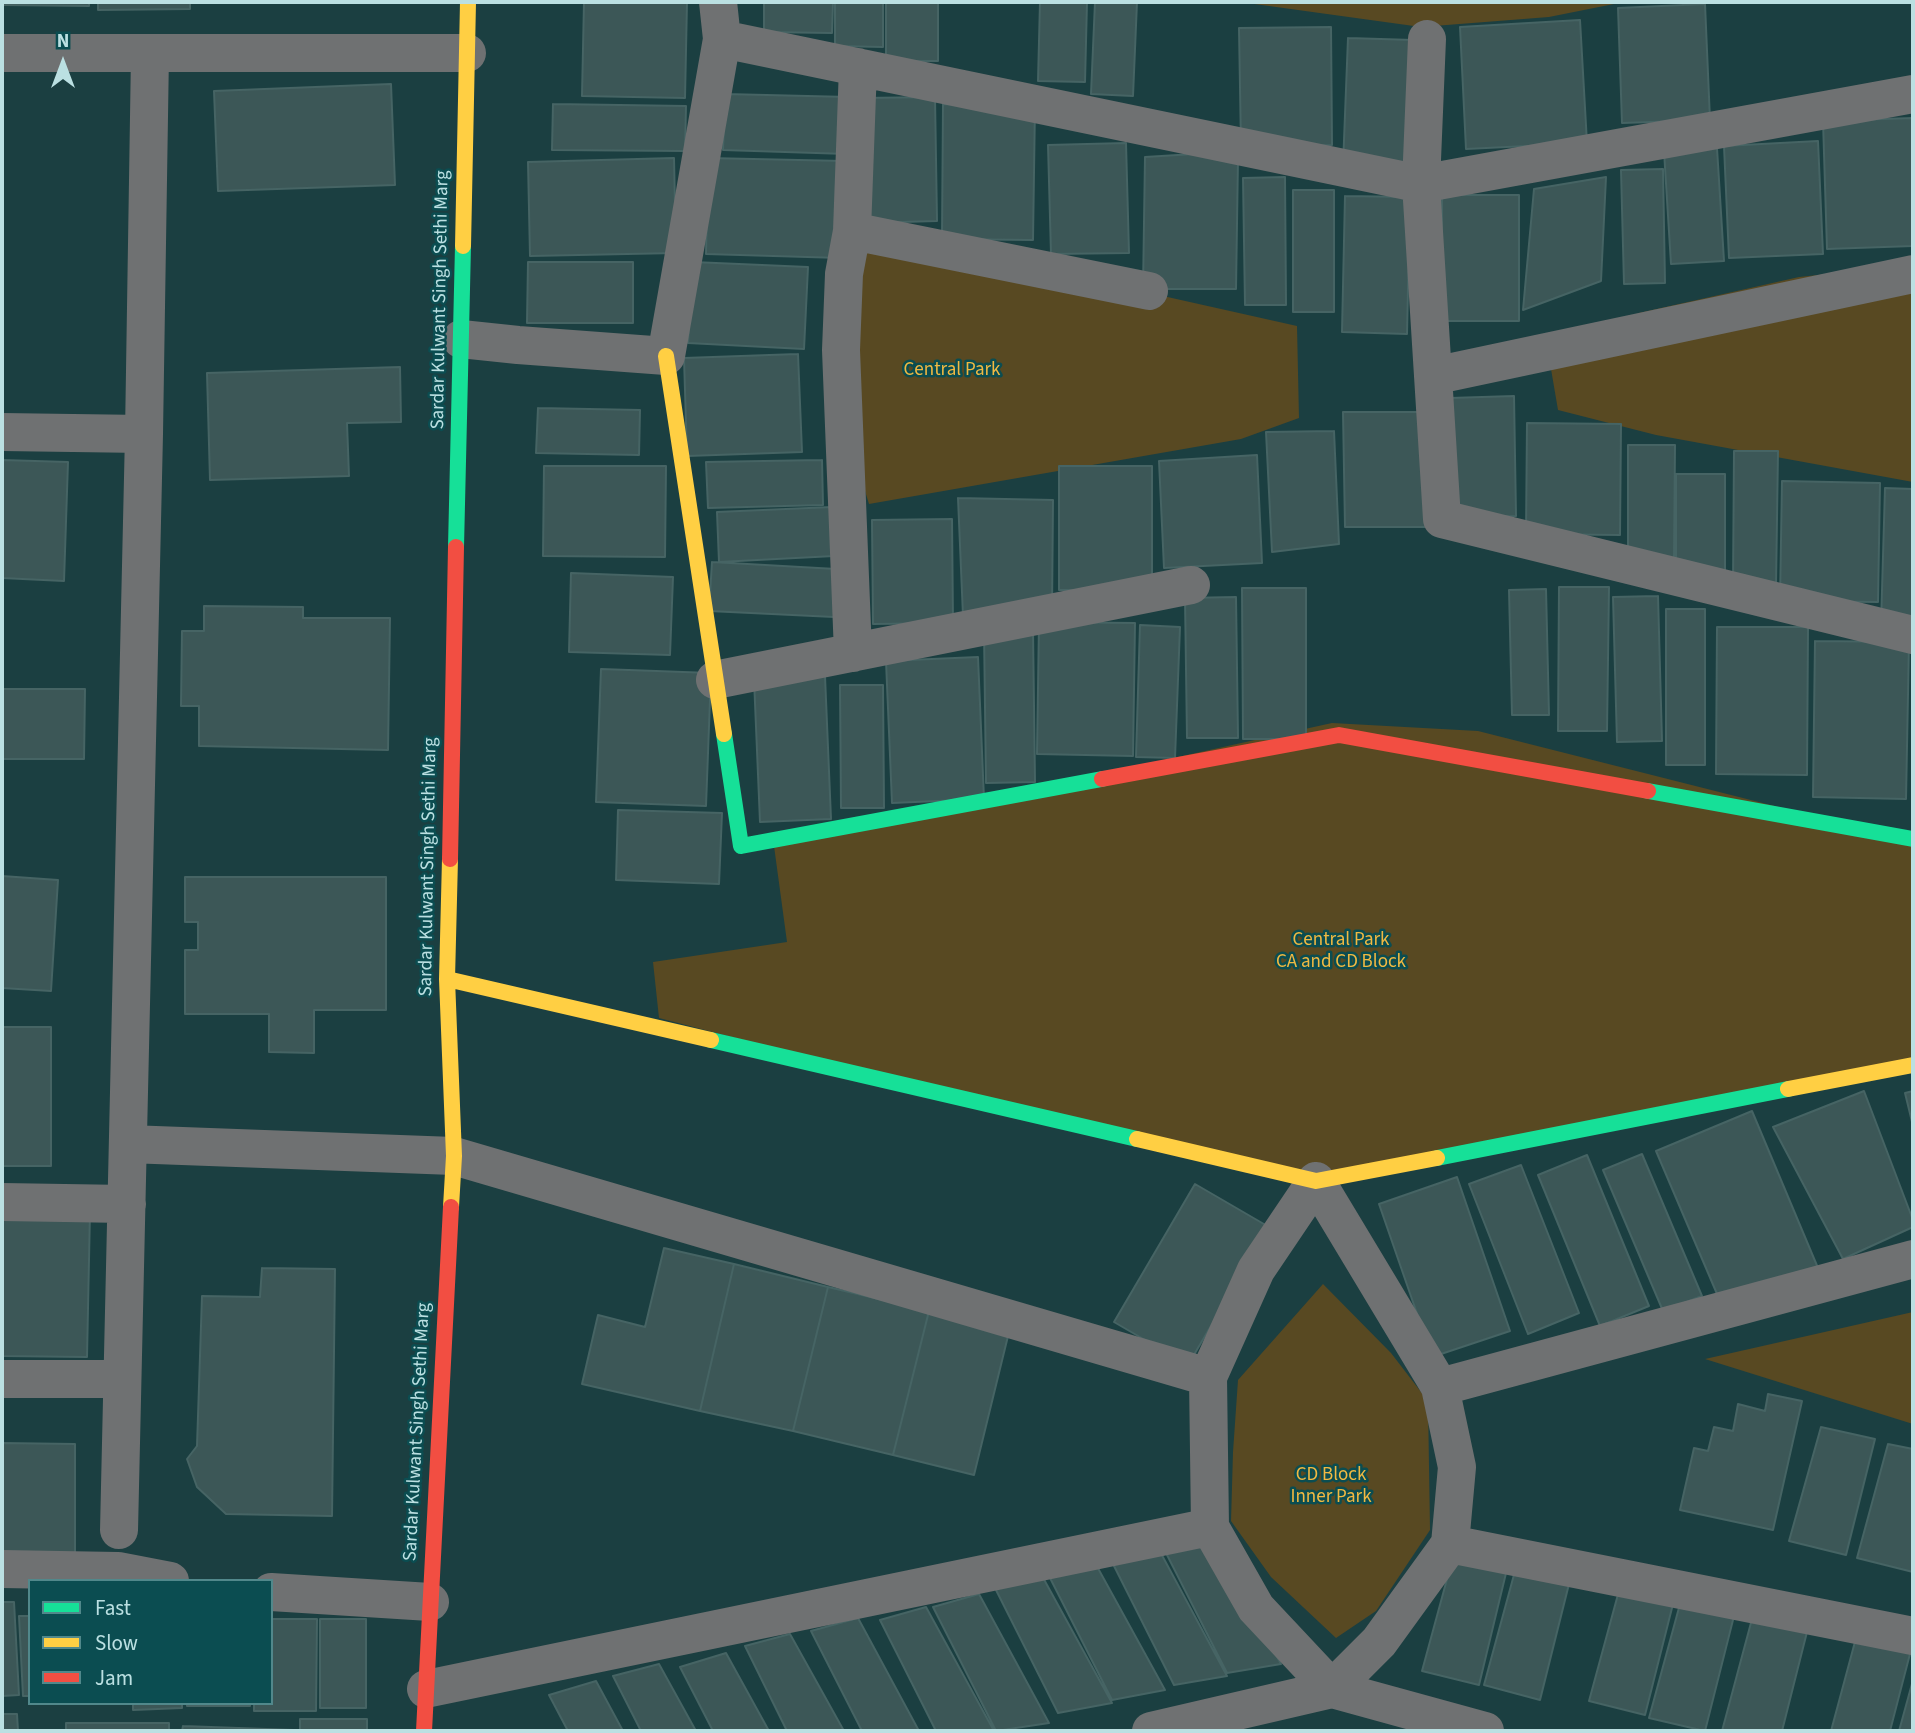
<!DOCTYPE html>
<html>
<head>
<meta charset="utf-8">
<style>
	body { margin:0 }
	#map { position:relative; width:1915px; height:1733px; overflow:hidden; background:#1b3f41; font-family:"Source Sans 3",sans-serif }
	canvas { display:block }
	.frame { position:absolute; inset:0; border:4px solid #bbe0e2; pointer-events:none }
	.legend { position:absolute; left:28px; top:1579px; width:245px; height:126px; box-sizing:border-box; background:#0b4d51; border:2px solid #51888b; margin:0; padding:9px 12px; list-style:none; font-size:21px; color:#bbe0e2 }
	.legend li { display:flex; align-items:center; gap:14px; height:35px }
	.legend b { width:35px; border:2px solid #51888b }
	.north { position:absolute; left:28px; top:28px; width:70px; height:70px; -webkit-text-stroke:5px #0b4d51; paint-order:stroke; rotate:0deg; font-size:19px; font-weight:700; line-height:28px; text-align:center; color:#bbe0e2 }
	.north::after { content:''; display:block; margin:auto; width:24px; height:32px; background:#bbe0e2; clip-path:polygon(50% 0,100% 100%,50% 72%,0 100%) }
</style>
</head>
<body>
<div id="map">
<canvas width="1915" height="1733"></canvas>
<div class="frame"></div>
<ul class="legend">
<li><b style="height:9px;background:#16e098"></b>Fast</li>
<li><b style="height:9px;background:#ffcf43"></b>Slow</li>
<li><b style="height:9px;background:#f24e42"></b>Jam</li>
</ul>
<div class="north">N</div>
</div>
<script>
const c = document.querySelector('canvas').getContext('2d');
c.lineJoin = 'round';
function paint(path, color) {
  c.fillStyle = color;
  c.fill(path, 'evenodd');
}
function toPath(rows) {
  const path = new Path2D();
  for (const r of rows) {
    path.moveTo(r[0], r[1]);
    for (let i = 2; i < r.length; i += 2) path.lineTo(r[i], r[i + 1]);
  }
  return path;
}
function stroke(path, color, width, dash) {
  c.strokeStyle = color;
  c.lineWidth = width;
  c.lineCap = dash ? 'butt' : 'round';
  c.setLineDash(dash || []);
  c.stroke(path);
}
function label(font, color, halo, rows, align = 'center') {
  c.font = font + ' "Source Sans 3",sans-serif';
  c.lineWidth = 5;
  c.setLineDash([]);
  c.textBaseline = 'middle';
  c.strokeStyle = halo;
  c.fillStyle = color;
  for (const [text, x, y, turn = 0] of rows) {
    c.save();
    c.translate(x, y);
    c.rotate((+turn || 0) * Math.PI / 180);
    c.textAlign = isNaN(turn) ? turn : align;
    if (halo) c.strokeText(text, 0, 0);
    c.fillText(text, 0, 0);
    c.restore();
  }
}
paint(toPath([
	[1240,2,1624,2,1549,17,1421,27],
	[859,240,1105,283,1297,326,1299,418,1241,439,869,504,846,429],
	[1913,265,1913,482,1656,435,1558,410,1551,369,1639,313,1799,277],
	[1332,723,1478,731,1913,841,1913,1061,1314,1189,659,1018,653,962,787,942,774,846],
	[1323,1284,1391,1353,1428,1401,1430,1530,1376,1611,1336,1638,1271,1577,1231,1521,1233,1452,1238,1380],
	[1913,1312,1913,1424,1705,1359]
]), '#584922');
const building = toPath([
	[3,2,89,2,89,6,3,5,3,2],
	[98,2,190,2,190,9,98,10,98,2],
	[584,2,687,2,685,98,582,96,584,2],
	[764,2,833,2,832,33,764,32,764,2],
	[835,2,883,2,883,47,835,46,835,2],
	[886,2,938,2,938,61,886,61,886,2],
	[1040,2,1087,2,1085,82,1038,81,1040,2],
	[1095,2,1137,2,1133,96,1091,94,1095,2],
	[1705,4,1710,120,1622,123,1618,8,1705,4],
	[1580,20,1587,143,1466,149,1460,27,1580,20],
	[1331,27,1332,145,1241,146,1239,28,1331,27],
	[1348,38,1413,40,1409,168,1343,166,1348,38],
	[391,84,395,185,218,191,214,91,391,84],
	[725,94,849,97,847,154,723,150,725,94],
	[935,97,937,221,866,223,863,98,935,97],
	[553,104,686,106,685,151,552,150,553,104],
	[943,104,1035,105,1033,240,942,239,943,104],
	[1913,118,1913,246,1827,249,1823,121,1913,118],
	[1818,141,1823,254,1729,258,1724,146,1818,141],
	[1126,143,1129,253,1051,254,1048,145,1126,143],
	[1717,148,1724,261,1671,264,1664,151,1717,148],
	[1194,154,1238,158,1236,289,1143,289,1145,157,1194,154],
	[674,158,676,253,530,256,528,162,674,158],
	[708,158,844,161,841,258,706,254,708,158],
	[1663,169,1665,283,1624,284,1621,170,1663,169],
	[1285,177,1286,305,1245,305,1243,178,1285,177],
	[1606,177,1601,281,1523,310,1534,189,1606,177],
	[1293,190,1334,190,1334,312,1293,312,1293,190],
	[1442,195,1519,195,1519,321,1442,321,1442,195],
	[1345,196,1410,197,1407,334,1342,332,1345,196],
	[528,262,633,262,633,323,527,323,528,262],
	[693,262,808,267,804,349,688,343,693,262],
	[798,354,802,452,687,456,684,358,798,354],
	[400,367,401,422,347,423,349,476,210,480,207,373,400,367],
	[1514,396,1516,516,1453,517,1450,398,1514,396],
	[538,408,640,410,639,455,536,453,538,408],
	[1343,412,1431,412,1432,527,1345,527,1343,412],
	[1527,423,1621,424,1620,535,1526,534,1527,423],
	[1334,431,1339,544,1272,552,1266,432,1334,431],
	[1628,445,1675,445,1674,558,1628,558,1628,445],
	[1734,451,1778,451,1776,586,1733,586,1734,451],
	[1257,455,1262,563,1164,568,1159,461,1257,455],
	[2,460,68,462,64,581,2,578,2,460],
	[822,460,823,505,708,508,706,462,822,460],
	[544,466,666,466,665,557,543,556,544,466],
	[1059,466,1152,466,1152,590,1059,590,1059,466],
	[1676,474,1725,474,1725,574,1676,574,1676,474],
	[1782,481,1880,483,1878,602,1780,601,1782,481],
	[1885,488,1913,489,1913,626,1881,625,1885,488],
	[958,498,1053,500,1052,610,963,616,958,498],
	[832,507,834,556,719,562,717,512,832,507],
	[952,519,953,623,873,624,872,520,952,519],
	[712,562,836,569,834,617,709,611,712,562],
	[571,573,673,577,670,655,569,652,571,573],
	[1559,587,1609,587,1607,731,1558,731,1559,587],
	[1242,588,1306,588,1306,739,1243,739,1242,588],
	[1546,589,1549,715,1512,715,1509,590,1546,589],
	[1658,596,1662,741,1617,742,1613,597,1658,596],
	[1236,597,1238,738,1187,738,1185,598,1236,597],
	[204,606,303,607,303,618,390,618,388,750,199,746,199,706,181,706,182,631,204,631,204,606],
	[1666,609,1705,609,1705,765,1666,765,1666,609],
	[1039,622,1135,623,1133,756,1037,754,1039,622],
	[1140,625,1180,627,1175,758,1136,757,1140,625],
	[1717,627,1808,627,1807,775,1716,774,1717,627],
	[1033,630,1035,782,986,783,984,631,1033,630],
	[1815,641,1909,642,1906,799,1813,797,1815,641],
	[978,657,984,799,892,803,886,661,978,657],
	[601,669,711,673,706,806,596,802,601,669],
	[825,676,831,819,760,822,754,679,825,676],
	[840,685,883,685,884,808,841,808,840,685],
	[2,689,85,689,84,759,2,759,2,689],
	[618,810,722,813,719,884,616,880,618,810],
	[2,876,58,880,51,991,2,988,2,876],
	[185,877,386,877,386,1010,314,1010,314,1053,269,1052,269,1014,185,1014,185,950,198,950,198,922,185,922,185,877],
	[2,1027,51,1027,51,1166,2,1166,2,1027],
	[1864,1091,1913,1220,1913,1227,1843,1259,1773,1127,1864,1091],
	[1913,1091,1913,1126,1905,1093,1913,1091],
	[1752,1111,1818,1268,1723,1308,1656,1151,1752,1111],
	[1642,1154,1702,1296,1663,1311,1603,1170,1642,1154],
	[1587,1155,1649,1306,1600,1326,1538,1175,1587,1155],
	[1521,1165,1579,1313,1528,1334,1469,1184,1521,1165],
	[1457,1177,1510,1331,1432,1357,1379,1204,1457,1177],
	[1195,1184,1269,1227,1188,1365,1114,1322,1195,1184],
	[2,1210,90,1211,87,1357,2,1356,2,1210],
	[664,1248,734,1264,700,1411,582,1384,598,1315,645,1327,664,1248],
	[734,1264,828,1287,793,1431,700,1411,734,1264],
	[262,1268,335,1269,332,1516,226,1514,197,1487,187,1459,197,1446,202,1296,260,1297,262,1268],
	[828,1287,929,1311,893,1455,793,1431,828,1287],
	[929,1311,1009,1332,974,1475,893,1455,929,1311],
	[1768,1394,1802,1401,1773,1530,1680,1510,1694,1448,1708,1451,1714,1427,1733,1431,1738,1404,1765,1411,1768,1394],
	[1821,1427,1875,1439,1846,1555,1789,1541,1821,1427],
	[2,1443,75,1444,75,1557,2,1556,2,1443],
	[1888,1444,1913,1449,1913,1572,1857,1558,1888,1444],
	[1210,1535,1281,1664,1227,1673,1164,1549,1210,1535],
	[1157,1546,1227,1676,1174,1685,1111,1560,1157,1546],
	[1453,1557,1507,1569,1479,1685,1422,1671,1453,1557],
	[1094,1561,1165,1690,1112,1700,1048,1574,1094,1561],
	[1515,1571,1569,1584,1540,1700,1484,1685,1515,1571],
	[1041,1574,1112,1703,1058,1713,995,1588,1041,1574],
	[1620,1587,1674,1600,1645,1715,1589,1701,1620,1587],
	[979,1594,1049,1723,996,1731,933,1607,979,1594],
	[2,1602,14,1602,19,1695,2,1696,2,1602],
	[1680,1604,1734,1616,1705,1731,1649,1718,1680,1604],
	[926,1607,994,1731,936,1731,880,1620,926,1607],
	[19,1616,30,1616,30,1696,23,1696,19,1616],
	[858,1618,919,1731,862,1731,811,1631,858,1618],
	[271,1619,317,1619,316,1711,254,1711,254,1703,271,1703,271,1619],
	[320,1619,366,1619,366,1708,320,1708,320,1619],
	[1752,1619,1807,1632,1782,1731,1722,1731,1752,1619],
	[790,1634,844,1731,787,1731,745,1646,790,1634],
	[1856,1638,1911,1650,1890,1731,1831,1731,1856,1638],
	[726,1653,769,1731,713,1731,680,1667,726,1653],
	[659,1664,696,1731,641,1731,613,1676,659,1664],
	[1913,1680,1913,1731,1899,1731,1913,1680],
	[596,1681,623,1731,568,1731,549,1695,596,1681],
	[133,1703,182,1703,182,1708,133,1710,133,1703],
	[187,1703,250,1703,250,1706,187,1706,187,1703],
	[2,1714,17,1714,18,1731,2,1731,2,1714],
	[300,1719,367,1719,367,1731,300,1731,300,1719],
	[66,1723,169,1723,169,1731,66,1731,66,1723],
	[183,1726,294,1730,294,1731,182,1731,183,1726]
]);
paint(building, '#3c5757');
stroke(building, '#466464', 2);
stroke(toPath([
	[718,2,722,39,1421,184,1913,94],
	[1427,39,1421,184,1442,519,1913,635],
	[2,53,467,53],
	[852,231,1149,291],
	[461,339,518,345,666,356,722,39],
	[1433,376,1913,274],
	[2,432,144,434,150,53],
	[853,653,841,350,844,274,852,231,858,67],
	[715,680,1191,585],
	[128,1144,454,1156,1208,1377],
	[1316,1181,1440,1387,1457,1467,1450,1544,1379,1642,1332,1689,1256,1608,1210,1527,1208,1377,1256,1270,1316,1181],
	[2,1202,127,1204],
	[2,1379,122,1379],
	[1440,1387,1913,1259],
	[119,1530,144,434],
	[1450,1544,1913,1636],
	[2,1569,118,1571,170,1581],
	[271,1592,430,1602],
	[426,1689,1210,1527],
	[1151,1731,1332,1689,1485,1731]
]), '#6f7172', 38);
stroke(toPath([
	[456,547,463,246],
	[724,734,741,846,1102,779],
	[1648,791,1913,839],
	[711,1040,1137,1139],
	[1437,1158,1788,1089]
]), '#16e098', 16);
stroke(toPath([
	[463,246,468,2],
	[666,356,724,734],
	[450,859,447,979,454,1156,451,1207],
	[447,979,711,1040],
	[1788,1089,1913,1065],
	[1137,1139,1316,1181,1437,1158]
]), '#ffcf43', 16);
stroke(toPath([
	[1102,779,1339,735,1648,791],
	[450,859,456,547],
	[424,1731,451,1207]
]), '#f24e42', 16);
label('19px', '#bbe0e2', '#0b4d51', [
	["Sardar Kulwant Singh Sethi Marg",441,300,-89],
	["Sardar Kulwant Singh Sethi Marg",429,867,-89],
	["Sardar Kulwant Singh Sethi Marg",418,1432,-87]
]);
label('19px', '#f1b942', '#0b4d51', [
	["Central Park",952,371],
	["Central Park",1341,941],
	["CA and CD Block",1341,963],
	["CD Block",1331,1476],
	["Inner Park",1331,1498]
]);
</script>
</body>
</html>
